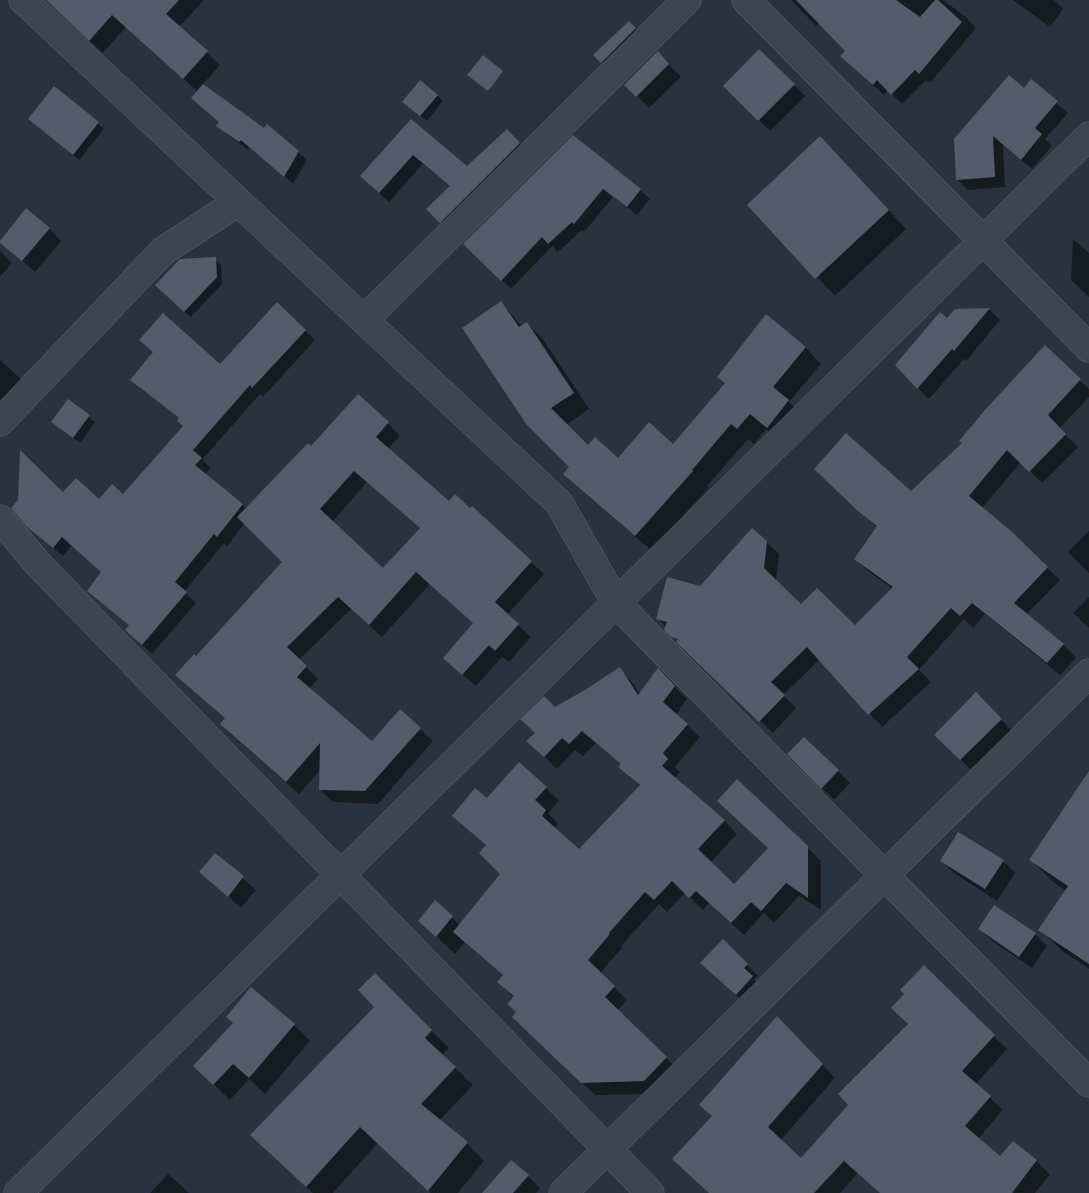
<!DOCTYPE html>
<html>
<head>
<meta charset="utf-8">
<style>
	body { margin:0 }
	canvas { display:block; background:#293340 }
</style>
</head>
<body>
<canvas width="1089" height="1193"></canvas>
<script>
const c = document.querySelector('canvas').getContext('2d');
c.lineJoin = 'round';
function paint(path, color) {
  c.fillStyle = color;
  c.fill(path, 'evenodd');
}
function toPath(rows) {
  const path = new Path2D();
  for (const r of rows) {
    path.moveTo(r[0], r[1]);
    for (let i = 2; i < r.length; i += 2) path.lineTo(r[i], r[i + 1]);
  }
  return path;
}
function stroke(path, color, width, dash) {
  c.strokeStyle = color;
  c.lineWidth = width;
  c.lineCap = dash ? 'butt' : 'round';
  c.setLineDash(dash || []);
  c.stroke(path);
}
paint(toPath([
	[45,0,204,0,179,27,220,65,202,85,264,130,298,152,307,160,293,184,250,147,248,150,227,134,218,126,220,122,198,92,126,27,103,53],
	[791,0,943,0,966,17,976,28,930,83,926,80,902,104,888,90,884,95,852,66,846,51,820,23,816,26],
	[1013,0,1054,0,1063,9,1050,27],
	[629,22,641,35,608,68,595,55],
	[759,50,805,96,770,131,725,86],
	[658,53,681,77,649,108,626,85],
	[1031,81,1068,113,1045,139,1052,146,1032,169,1003,145,1005,187,968,190,957,179],
	[54,88,104,129,79,160,35,124],
	[437,95,443,101,427,121,410,107],
	[411,121,467,167,517,140,529,154,451,231,428,209,451,187,423,164,389,202,371,186],
	[573,137,640,190,650,199,637,215,613,197,584,232,582,230,558,252,552,246,511,289,464,244],
	[839,156,906,229,835,296,748,205],
	[49,228,61,241,35,272,1,242],
	[1073,239,1089,253,1089,297,1071,280],
	[0,251,12,263,0,277],
	[215,259,221,265,222,284,191,317,162,291],
	[501,303,522,326,527,323,543,339,589,409,566,425,588,447,618,459,673,446,726,384,767,316,806,348,821,364,789,402,804,417,783,443,766,429,754,444,748,439,707,486,708,488,652,551,581,490,565,474,571,467],
	[277,304,315,340,263,397,260,394,202,460,211,468,205,475,247,509,311,448,388,423,400,436,388,449,449,503,470,509,472,508,544,574,507,615,531,637,509,662,502,657,476,686,457,670,474,623,430,584,382,637,351,609,299,660,318,679,309,689,372,743,400,711,433,741,378,804,333,802,320,790,321,769,299,794,234,737,221,724,226,719,190,687,196,658,284,562,245,523,227,546,224,543,184,592,196,603,152,654,126,630,130,626,102,572,72,545,63,556,37,535,63,494,99,501,124,496,184,427,180,419,141,389,132,380,220,365],
	[367,482,421,529,383,569,332,522],
	[990,310,1000,320,966,361,964,359,929,399,918,388,948,320,955,311],
	[1045,347,1089,389,1089,397,1059,429,1078,447,1042,483,1021,462,982,508,1010,532,1060,580,1026,615,1064,645,1076,658,1060,675,985,614,973,628,964,619,919,670,931,682,882,727,820,659,783,695,796,708,773,733,691,654,666,630,666,627,658,618,766,542,779,554,776,581,801,605,855,627,893,589,868,571,856,559,878,528,828,482,911,492,963,443],
	[0,360,21,379,0,406],
	[68,401,95,422,80,443,59,428],
	[1089,531,1089,573,1068,552],
	[1089,597,1089,628,1073,613],
	[619,669,632,682,640,694,658,669,687,699,676,715,700,737,675,767,680,772,675,779,725,821,737,834,710,863,734,886,807,847,821,861,821,910,799,896,774,923,764,913,744,935,709,903,703,910,685,893,667,912,659,904,621,946,622,948,600,973,627,1000,617,1011,679,1070,657,1094,595,1095,527,1030,518,1013,514,997,498,982,504,976,465,942,455,954,420,921,435,902,460,925,502,874,487,846,453,816,487,799,546,788,559,801,548,813,558,824,554,829,579,851,640,786,620,767,622,765,596,743,583,756,575,750,557,769,528,741,555,708,586,691],
	[976,694,1013,732,973,772,936,735],
	[789,754,838,771,850,783,834,800],
	[1089,781,1089,969,1061,950,1040,929,1066,891,1052,881,1031,860],
	[215,854,256,890,241,908,201,872],
	[941,861,1003,861,1015,873,997,901,954,873],
	[979,929,1035,934,1047,946,1032,968,992,941],
	[723,941,758,976,754,980,763,988,747,1005,713,974],
	[924,967,1007,1049,976,1084,1003,1110,978,1139,1000,1158,1013,1142,1037,1161,1050,1175,1035,1193,1014,1193,1008,1188,1004,1193,881,1193,858,1173,840,1193,710,1193,713,1117,701,1105,790,1030,835,1078,780,1141,801,1160,850,1105,909,1025,906,994],
	[375,975,449,1048,442,1055,473,1085,439,1121,467,1143,484,1161,458,1193,431,1193,378,1143,333,1193,313,1193,269,1153,376,1007],
	[294,1025,310,1041,265,1094,249,1079,230,1100,195,1066],
	[168,1174,187,1191,189,1193,150,1193],
	[528,1176,540,1188,536,1193,484,1193]
]), '#0007');
paint(toPath([
	[46,0,179,0,166,14,208,51,183,79,112,15,89,41],
	[796,0,896,0,920,17,935,0,938,0,962,22,919,74,915,70,891,95,877,80,873,85,840,56,845,51],
	[629,21,636,28,601,63,593,55],
	[759,49,795,84,758,121,723,86],
	[658,51,669,64,636,97,624,85],
	[483,55,503,71,488,91,467,75],
	[1009,75,1024,88,1031,79,1058,101,1035,128,1042,134,1021,160,993,136,995,177,956,180,954,139],
	[420,80,438,95,420,116,402,102],
	[203,84,264,128,267,124,299,151,284,177,241,140,239,142,216,126,219,122,191,98],
	[54,86,99,122,73,155,28,119],
	[411,119,467,166,507,129,520,143,440,223,426,209,450,186,413,155,379,193,360,176],
	[573,135,641,189,627,207,603,189,574,224,572,222,548,244,542,237,501,281,463,244],
	[820,136,889,210,815,279,747,205],
	[26,208,50,228,22,261,0,243,0,241],
	[216,257,217,277,184,312,155,285,180,259],
	[501,301,519,327,527,322,574,393,551,408,588,445,595,437,618,458,649,422,673,444,725,383,717,377,766,314,806,347,773,387,789,400,767,428,750,414,737,429,731,424,692,470,693,471,635,536,563,474,569,467,527,425,462,328],
	[277,302,306,330,252,388,250,385,193,450,202,458,195,465,243,504,217,537,214,534,175,582,187,592,142,645,125,630,129,625,87,591,101,572,62,537,53,548,26,526,11,508,18,500,20,450,63,492,76,478,99,499,112,484,123,494,183,426,177,421,179,418,130,380,153,352,139,340,163,313,220,364],
	[990,308,954,351,952,349,917,389,895,365,940,312,947,318,955,309],
	[1045,345,1081,379,1048,415,1066,434,1029,472,1007,450,969,496,1011,531,1048,567,1014,603,1064,644,1047,663,972,603,960,616,951,608,907,657,919,669,868,715,807,647,771,682,785,695,759,722,676,642,678,639,671,637,664,630,667,622,656,619,667,577,700,586,752,528,767,541,764,568,801,604,817,588,855,625,893,587,854,559,877,526,858,511,814,469,846,433,911,491,962,443,959,441,985,410],
	[358,394,389,422,376,437,449,501,455,494,470,508,472,506,532,561,495,602,519,624,495,651,489,645,462,675,443,658,473,623,416,572,369,625,338,597,287,647,307,666,297,677,372,741,400,709,421,728,365,791,319,790,320,743,286,782,220,724,225,718,175,675,194,654,196,656,282,562,237,517,308,443,311,446],
	[354,471,420,528,383,568,320,509],
	[68,399,90,415,73,438,51,422],
	[620,667,638,695,658,668,675,686,663,702,688,724,663,753,668,759,662,766,725,820,698,849,734,884,768,848,717,801,737,779,808,846,808,898,786,883,761,911,751,902,731,923,696,891,689,898,672,881,654,900,645,892,609,933,610,934,588,960,615,986,605,997,667,1057,644,1081,581,1083,512,1017,516,1012,507,1004,514,996,497,982,503,975,453,932,500,874,479,853,486,845,452,816,475,788,487,798,519,762,547,787,535,800,546,810,542,816,579,849,640,785,618,767,621,764,582,731,569,744,562,738,544,757,526,741,535,733,520,719,544,696,555,707,585,690],
	[976,692,1002,719,960,760,934,735],
	[804,737,839,770,821,789,787,754],
	[1089,771,1089,964,1038,930,1068,886,1029,860],
	[958,832,1004,860,985,889,940,861],
	[215,853,244,876,228,897,199,872],
	[435,900,453,916,436,937,418,921],
	[994,905,1036,933,1019,957,978,929],
	[723,939,748,964,744,968,753,976,736,995,700,963],
	[924,965,995,1035,962,1071,991,1096,965,1126,1000,1156,1013,1141,1037,1160,1012,1193,880,1193,844,1161,814,1193,709,1193,672,1159,712,1116,699,1105,777,1016,823,1064,768,1127,801,1158,848,1105,838,1094,908,1024,891,1008,904,994,900,990],
	[375,973,432,1030,425,1038,456,1067,421,1104,468,1142,428,1191,360,1127,306,1187,250,1135,374,1007,358,990],
	[251,987,295,1024,249,1078,233,1064,213,1085,193,1066,233,1023,226,1017],
	[511,1160,529,1175,513,1193,482,1193]
]), '#525c6b');
const minor = toPath([
	[23,0,559,503,616,603,1089,1083],
	[746,0,1089,348],
	[364,320,687,0],
	[0,422,163,251,238,202],
	[0,519,40,566,650,1193],
	[18,1193,1089,136],
	[563,1193,1089,673]
]);
stroke(minor, '#5b636e', 29);
stroke(minor, '#3d4550', 28);
</script>
</body>
</html>
